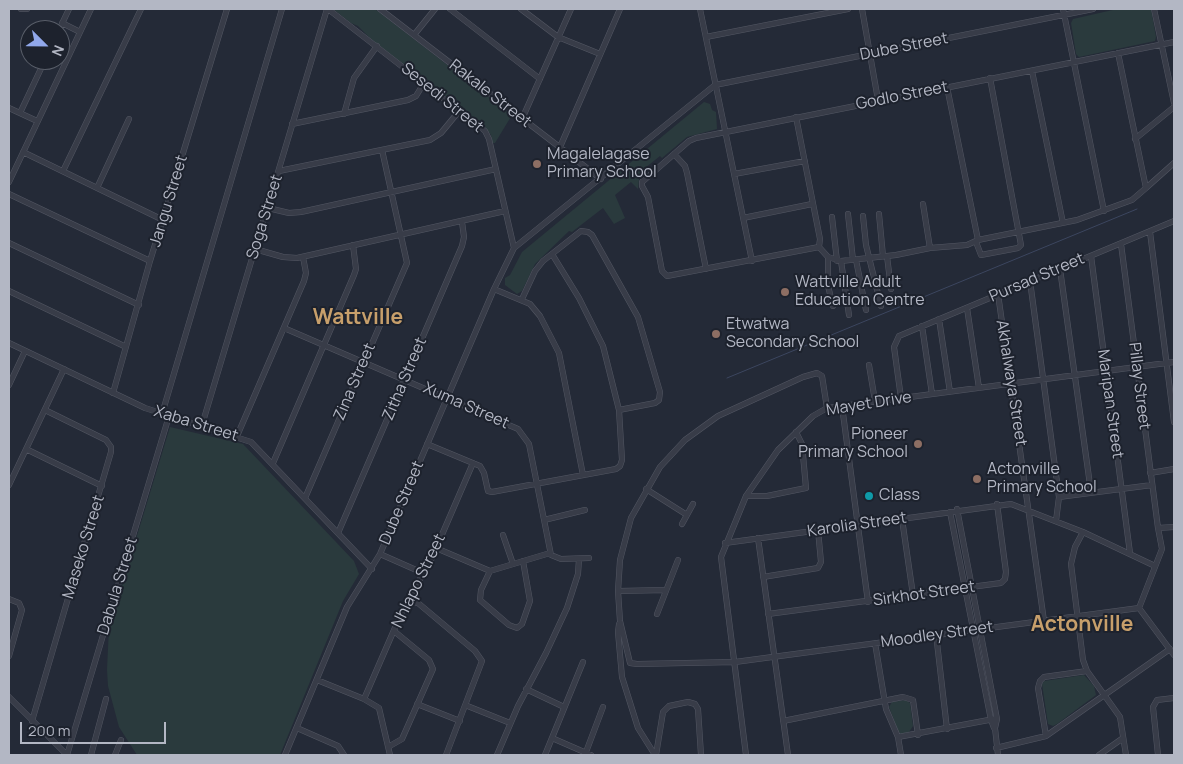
<!DOCTYPE html>
<html>
<head>
<meta charset="utf-8">
<style>
	body { margin:0 }
	#map { position:relative; width:1183px; height:764px; overflow:hidden; background:#242a37; font-family:Manrope,sans-serif }
	canvas { display:block }
	.frame { position:absolute; inset:0; border:10px solid #b3b7c4; pointer-events:none }
	.north { position:absolute; left:20px; top:20px; width:50px; height:50px; box-sizing:border-box; background:#1d222d; border:1px solid #595e69; border-radius:50%; rotate:113deg; font-size:14px; font-weight:700; line-height:20px; text-align:center; color:#b3b7c4 }
	.north::after { content:''; display:block; margin:auto; width:18px; height:22px; background:#91a8eb; clip-path:polygon(50% 0,100% 100%,50% 72%,0 100%) }
	.scale { position:absolute; left:20px; top:722px; width:146px; height:22px; box-sizing:border-box; border:2px solid #b3b7c4; border-top:0; padding-left:6px; font-size:15px; line-height:18px; white-space:nowrap; color:#b3b7c4; -webkit-text-stroke:4px #1d222d; paint-order:stroke }
</style>
</head>
<body>
<div id="map">
<canvas width="1183" height="764"></canvas>
<div class="frame"></div>
<div class="north">N</div>
<div class="scale">200 m</div>
</div>
<script>
const c = document.querySelector('canvas').getContext('2d');
c.lineJoin = 'round';
function paint(path, color) {
  c.fillStyle = color;
  c.fill(path, 'evenodd');
}
function toPath(rows) {
  const path = new Path2D();
  for (const r of rows) {
    path.moveTo(r[0], r[1]);
    for (let i = 2; i < r.length; i += 2) path.lineTo(r[i], r[i + 1]);
  }
  return path;
}
function stroke(path, color, width, dash) {
  c.strokeStyle = color;
  c.lineWidth = width;
  c.lineCap = dash ? 'butt' : 'round';
  c.setLineDash(dash || []);
  c.stroke(path);
}
function label(font, color, halo, rows, align = 'center') {
  c.font = font + ' Manrope,sans-serif';
  c.lineWidth = 4;
  c.setLineDash([]);
  c.textBaseline = 'middle';
  c.strokeStyle = halo;
  c.fillStyle = color;
  for (const [text, x, y, turn = 0] of rows) {
    c.save();
    c.translate(x, y);
    c.rotate((+turn || 0) * Math.PI / 180);
    c.textAlign = isNaN(turn) ? turn : align;
    if (halo) c.strokeText(text, 0, 0);
    c.fillText(text, 0, 0);
    c.restore();
  }
}
paint(toPath([
	[333,9,375,9,512,115,495,143,492,143,491,135,484,126,371,39,358,26,351,23],
	[1117,9,1151,9,1156,37,1155,41,1079,57,1076,54,1071,23,1073,19],
	[704,102,710,104,712,110,716,112,717,129,687,137,662,158,660,156,645,168,646,171,639,179,638,189,631,182,615,195,625,218,614,224,603,208,572,232,569,231,535,264,522,291,517,294,505,285,505,278,510,275,522,252],
	[170,427,243,444,354,561,359,574,343,601,280,755,137,755,119,727,108,686,107,670,109,628],
	[1084,675,1094,686,1096,695,1057,724,1053,726,1048,724,1042,684,1044,681],
	[906,700,910,703,913,726,909,732,901,734,898,731,889,707,892,702]
]), '#2a3a3d');
stroke(toPath([
	[727,378,1137,209]
]), '#3c465f', 1);
const minor = toPath([
	[21,9,27,9],
	[328,9,485,131,489,139,514,248],
	[380,9,601,179],
	[450,9,540,79],
	[521,9,558,37,600,54],
	[700,9,752,261],
	[862,9,878,100],
	[1063,9,1104,211],
	[1154,9,1174,103],
	[62,23,80,32],
	[59,30,69,9],
	[414,35,435,9],
	[706,37,848,9],
	[1032,71,1063,223],
	[947,87,978,240],
	[9,108,37,121],
	[20,113,45,60],
	[344,114,354,78,377,46],
	[796,117,820,239,819,247],
	[522,119,571,9],
	[292,124,408,100,416,96,424,83],
	[1135,139,1174,107],
	[560,147,620,9],
	[23,152,163,220],
	[674,154,685,166,687,173,706,269],
	[63,171,141,9],
	[279,171,430,140,441,133,460,110],
	[734,174,805,161],
	[9,182,91,9],
	[97,188,129,119],
	[1146,188,1174,163],
	[9,194,150,261],
	[923,204,930,248],
	[268,208,289,213,301,212,496,169],
	[848,214,853,260],
	[879,214,883,256],
	[863,216,866,245,881,306],
	[832,217,837,261],
	[743,218,812,204],
	[1150,232,1174,422],
	[976,242,981,255,1018,248,1021,245,990,78],
	[9,243,139,305],
	[1121,244,1158,528],
	[819,247,667,276,662,271,648,197,642,186,642,182,689,141,696,138,1174,42],
	[819,247,828,257,841,261,896,255,930,248,967,245,978,240,1077,220,1132,200,1146,188,1118,53],
	[255,249,283,257,297,258,505,211],
	[887,256,891,289],
	[1091,256,1130,553],
	[828,257,828,286,833,306],
	[856,260,866,310],
	[841,261,849,315],
	[1060,269,1091,492],
	[1030,281,1059,497,1056,521],
	[494,289,530,304,540,316,559,353,583,475],
	[9,291,126,347],
	[998,294,1044,621],
	[522,299,535,271,543,261,581,231,588,232,592,235,638,317,660,392,659,400,655,403,619,410],
	[967,308,979,388],
	[939,319,950,392],
	[922,326,932,394],
	[284,328,518,429,529,444,551,555,561,559,589,558],
	[9,343,145,408,251,442,372,569],
	[869,365,875,401],
	[9,385,25,351],
	[113,393,150,261,227,9],
	[901,398,894,347,899,336,1174,221],
	[842,406,868,602],
	[827,408,822,376,817,373,803,377,718,416,685,440,660,467,631,518,620,560,618,591,620,621,630,663,637,664,735,662,1139,608],
	[162,414,282,9],
	[202,425,327,9],
	[237,436,304,281,306,273,303,257],
	[427,444,480,466,484,473,488,491,492,492,616,469,620,466,622,460,619,410,603,346,579,298,552,254],
	[26,449,102,486],
	[273,463,354,275,356,269,353,245],
	[1150,473,1174,469],
	[9,485,64,369],
	[646,489,687,515],
	[746,496,767,496,806,488,802,444,796,432],
	[1059,497,1152,485],
	[305,498,407,263,382,150],
	[957,509,997,719,995,728,998,755],
	[950,512,991,720,994,728],
	[902,519,913,595],
	[544,520,585,510],
	[682,524,693,504],
	[1174,527,1158,528,1162,549,1139,608,1174,655],
	[1083,532,1075,547,1071,564,1083,660,1087,671,1120,717,1126,755],
	[338,533,462,246,464,237,462,222],
	[503,535,513,564],
	[758,538,788,755],
	[725,543,1011,504,1083,532,1155,566],
	[436,548,490,571,550,553],
	[380,554,423,573],
	[490,571,481,590,480,600,509,625,517,628,522,624,530,601,523,561],
	[763,577,818,568,821,562,818,530],
	[618,591,666,590],
	[9,599,19,603,22,610,9,656],
	[409,601,418,603,475,651,482,661,446,755],
	[657,614,678,560],
	[768,614,1001,583,1005,579,1006,572,997,504],
	[619,624,618,632,622,677,638,728,655,755],
	[936,634,947,729],
	[875,643,886,709,898,737,901,755],
	[317,680,364,699,379,708,390,755],
	[526,689,564,707],
	[9,697,67,755],
	[364,699,404,607,431,560,473,463],
	[417,704,460,721],
	[465,705,510,723],
	[32,721,111,452,111,447,106,440,45,410],
	[783,721,903,697,913,700,918,735],
	[297,728,338,746,344,755],
	[1046,736,1038,688,1040,681,1044,677,1087,671],
	[898,737,994,719],
	[552,738,591,755],
	[388,747,402,739,433,669,429,660,394,631],
	[996,748,1046,736,1170,649],
	[586,752,603,707],
	[67,755,169,416],
	[91,755,106,699],
	[115,755,121,740],
	[285,755,347,607,380,554,494,289,514,248,715,85,1093,9],
	[497,755,518,706,546,653,567,608,578,574,579,559],
	[545,755,583,662],
	[656,755,663,712,669,706,688,702,695,704,698,709,701,755],
	[746,755,721,557,746,496,778,450,813,416,827,408,842,406,1174,362],
	[1099,755,1123,738],
	[1158,755,1153,707,1157,700,1174,698]
]);
stroke(minor, '#535763', 6);
stroke(minor, '#383c48', 5);
for (const [x, y, r, color] of [
	[537,164,5,"#8d6e63"],
	[785,292,5,"#8d6e63"],
	[716,334,5,"#8d6e63"],
	[918,444,5,"#8d6e63"],
	[977,479,5,"#8d6e63"],
	[869,496,5,"#0f9aa8"]
]) {
  const dot = new Path2D();
  dot.arc(x, y, r, 0, 2 * Math.PI);
  c.fillStyle = color;
  c.fill(dot);
  stroke(dot, '#1d222d', 2);
}
label('16px', '#b3b7c4', '#1d222d', [
	["Dube Street",904,47,-11],
	["Rakale Street",490,94,38],
	["Godlo Street",902,96,-11],
	["Sesedi Street",442,98,39],
	["Jangu Street",169,201,-73],
	["Soga Street",265,217,-73],
	["Pursad Street",1037,278,-23],
	["Zitha Street",405,379,-67],
	["Zina Street",355,382,-67],
	["Akhalwaya Street",1011,383,81],
	["Pillay Street",1139,386,83],
	["Mayet Drive",869,404,-9],
	["Maripan Street",1110,404,82],
	["Xuma Street",466,406,24],
	["Xaba Street",196,424,17],
	["Dube Street",402,503,-67],
	["Karolia Street",857,525,-8],
	["Maseko Street",84,547,-73],
	["Nhlapo Street",419,581,-64],
	["Dabula Street",118,586,-73],
	["Sirkhot Street",924,594,-8],
	["Moodley Street",937,635,-8]
]);
label('16px', '#b3b7c4', '#1d222d', [
	["Magalelagase",547,155],
	["Primary School",547,173],
	["Wattville Adult",795,283],
	["Education Centre",795,301],
	["Etwatwa",726,325],
	["Secondary School",726,343],
	["Pioneer",908,435,"right"],
	["Primary School",908,453,"right"],
	["Actonville",987,470],
	["Primary School",987,488],
	["Class",879,496]
], 'left');
label('bold 21px', '#c79f6b', '#1d222d', [
	["Wattville",358,318],
	["Actonville",1082,625]
]);
</script>
</body>
</html>
